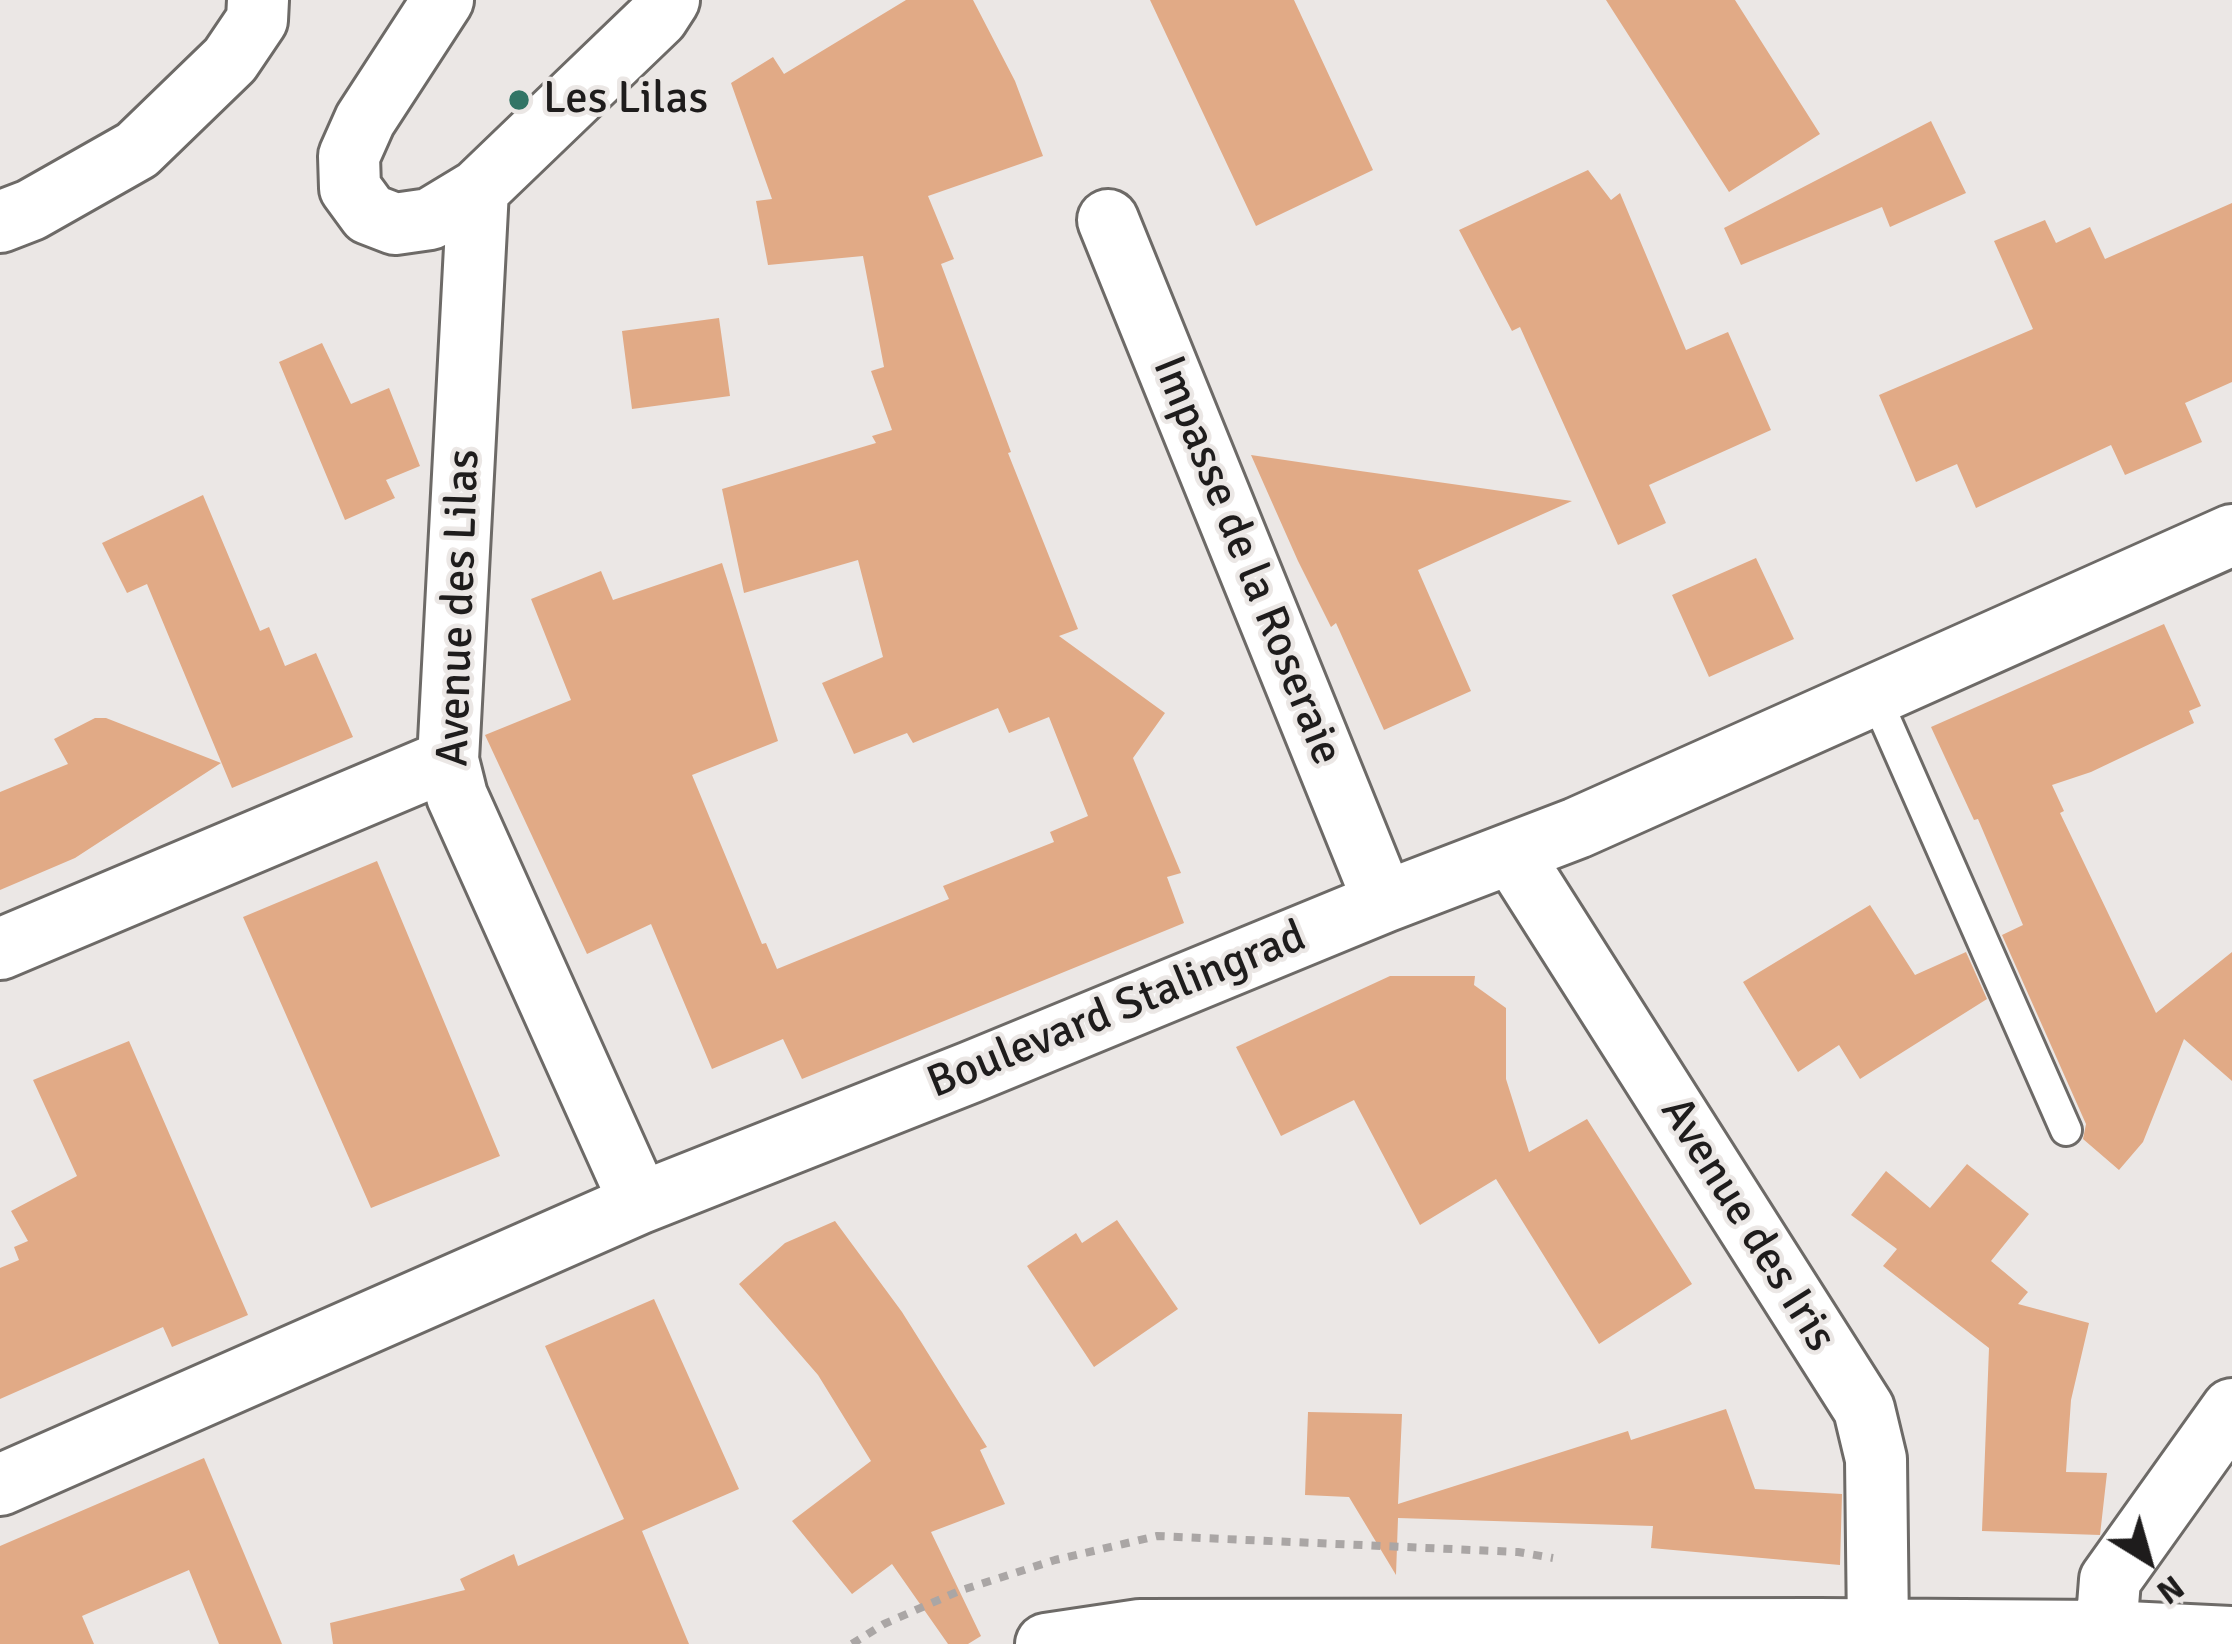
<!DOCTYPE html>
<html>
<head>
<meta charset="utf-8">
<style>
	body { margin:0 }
	#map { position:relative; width:2232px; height:1644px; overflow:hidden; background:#ebe7e5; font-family:Signika,sans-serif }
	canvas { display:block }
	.north { position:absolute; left:2088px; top:1500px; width:120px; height:120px; -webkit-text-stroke:9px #ebe7e5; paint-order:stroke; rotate:143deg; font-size:33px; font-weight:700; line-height:48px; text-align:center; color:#1e1c1c }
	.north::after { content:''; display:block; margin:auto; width:42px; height:54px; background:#1e1c1c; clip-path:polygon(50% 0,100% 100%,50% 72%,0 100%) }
</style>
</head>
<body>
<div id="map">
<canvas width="2232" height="1644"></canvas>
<div class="north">N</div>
</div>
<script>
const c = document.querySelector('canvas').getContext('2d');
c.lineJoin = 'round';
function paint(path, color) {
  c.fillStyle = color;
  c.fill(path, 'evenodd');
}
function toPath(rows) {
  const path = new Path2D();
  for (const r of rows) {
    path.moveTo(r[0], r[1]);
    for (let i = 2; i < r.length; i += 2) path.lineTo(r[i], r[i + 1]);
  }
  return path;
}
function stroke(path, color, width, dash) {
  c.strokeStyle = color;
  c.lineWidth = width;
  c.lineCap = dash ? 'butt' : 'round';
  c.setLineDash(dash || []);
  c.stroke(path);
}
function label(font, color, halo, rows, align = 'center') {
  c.font = font + ' Signika,sans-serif';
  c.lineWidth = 9;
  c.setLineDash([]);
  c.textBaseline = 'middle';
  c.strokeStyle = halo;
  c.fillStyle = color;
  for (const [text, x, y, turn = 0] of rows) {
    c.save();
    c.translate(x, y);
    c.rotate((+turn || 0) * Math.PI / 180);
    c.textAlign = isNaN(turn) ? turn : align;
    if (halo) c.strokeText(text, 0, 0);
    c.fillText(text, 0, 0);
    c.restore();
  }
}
paint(toPath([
	[906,0,973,0,1015,81,1043,156,928,196,954,259,941,264,1011,452,1008,453,1078,629,1059,636,1165,713,1133,758,1181,873,1167,877,1184,923,802,1079,783,1039,712,1069,651,924,587,954,485,735,571,700,531,599,601,571,613,600,722,563,778,741,692,775,762,944,766,943,777,969,949,899,943,886,1054,842,1050,832,1088,816,1049,717,1009,733,998,708,913,743,907,733,854,754,822,683,883,657,858,560,744,593,722,489,876,443,872,436,892,430,871,371,884,367,863,256,768,265,756,201,772,199,731,83,773,57,784,74],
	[1150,0,1294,0,1373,170,1256,226],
	[1606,0,1735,0,1820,134,1729,192],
	[1931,121,1966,193,1890,227,1882,207,1741,265,1724,228],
	[1588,170,1611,200,1620,193,1686,350,1728,332,1771,430,1649,485,1666,523,1618,545,1520,327,1512,331,1459,230],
	[2232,203,2232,382,2185,403,2202,442,2125,475,2111,445,1976,508,1957,464,1916,482,1879,395,2033,329,1994,241,2045,220,2056,243,2090,227,2105,259],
	[719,318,730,396,632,409,622,331],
	[322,343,351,404,389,388,420,466,386,480,395,498,345,520,279,362],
	[1251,455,1339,468,1572,501,1418,570,1471,691,1384,730,1336,623,1331,627,1298,561],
	[203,495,260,631,269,627,285,666,316,653,353,737,232,788,147,584,127,593,102,543],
	[1756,558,1794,639,1709,677,1672,595],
	[2164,624,2201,706,2189,711,2194,723,2091,772,2052,785,2064,811,2060,813,2156,1013,2232,952,2232,1081,2184,1039,2143,1142,2119,1170,2083,1139,2086,1124,2002,935,2023,925,1978,819,1974,820,1931,727],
	[95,718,106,718,221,763,75,858,0,890,0,792,68,764,54,739],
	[377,861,500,1156,371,1208,243,917],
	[1870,905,1915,975,1966,952,1987,999,1860,1079,1839,1045,1798,1072,1743,982],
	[1390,976,1475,976,1474,985,1506,1008,1506,1079,1529,1152,1587,1119,1692,1284,1599,1344,1496,1179,1420,1225,1354,1100,1281,1136,1236,1047],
	[129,1041,248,1315,172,1347,163,1327,0,1399,0,1268,19,1260,14,1247,28,1241,11,1211,77,1176,33,1080],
	[1967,1164,2029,1214,1991,1261,2028,1292,2018,1304,2089,1323,2071,1400,2066,1472,2107,1473,2100,1535,1982,1531,1989,1348,1883,1266,1897,1249,1851,1215,1886,1171,1930,1208],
	[1117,1220,1178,1309,1094,1367,1027,1266,1076,1233,1082,1243],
	[835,1221,902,1312,987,1447,980,1450,1005,1504,931,1532,981,1636,968,1644,948,1644,892,1564,852,1594,792,1521,871,1461,818,1375,739,1284,785,1243],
	[654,1299,739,1489,642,1531,689,1644,333,1644,330,1623,465,1590,460,1579,514,1554,518,1566,624,1519,545,1346],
	[1726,1409,1755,1489,1842,1494,1840,1565,1651,1548,1653,1526,1398,1518,1396,1575,1349,1497,1305,1495,1308,1412,1402,1414,1398,1504,1628,1431,1631,1440],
	[204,1458,282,1644,219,1644,189,1570,82,1616,94,1644,0,1644,0,1546]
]), '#e1aa86');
const lane = toPath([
	[1873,692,2066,1130]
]);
const street = toPath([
	[443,0,365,120,349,156,350,188,369,214,395,224,430,219,478,190,658,17,669,0],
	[478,190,448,760,457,796,640,1203],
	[1108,220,1384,902],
	[0,222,31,210,137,150,230,60,257,20,258,0],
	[1512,854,1864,1409,1876,1459,1878,1630],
	[0,949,448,760],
	[0,1485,640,1203,971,1072,1384,902,1577,828,2232,535],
	[2106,1631,2110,1580,2232,1409],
	[1046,1644,1140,1630,1819,1629,2106,1631,2232,1637]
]);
stroke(lane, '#6d6a67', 36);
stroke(street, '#6d6a67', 66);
stroke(toPath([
	[852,1644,884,1624,959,1591,1055,1560,1157,1536,1518,1552,1553,1558]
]), '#aaa6a5', 8, [9, 9]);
stroke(lane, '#fff', 30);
stroke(street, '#fff', 60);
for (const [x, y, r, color] of [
	[519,100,12,"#327566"]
]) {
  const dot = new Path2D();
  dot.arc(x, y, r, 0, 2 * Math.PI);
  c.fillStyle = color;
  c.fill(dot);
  stroke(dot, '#ebe7e5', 4.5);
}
label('45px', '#1e1c1c', '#ebe7e5', [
	["Les Lilas",543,100]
], 'left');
label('45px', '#1e1c1c', '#ebe7e5', [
	["Impasse de la Roseraie",1246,561,68],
	["Avenue des Lilas",460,608,-88],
	["Boulevard Stalingrad",1117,1011,-22],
	["Avenue des Iris",1747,1225,58]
]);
</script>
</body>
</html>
